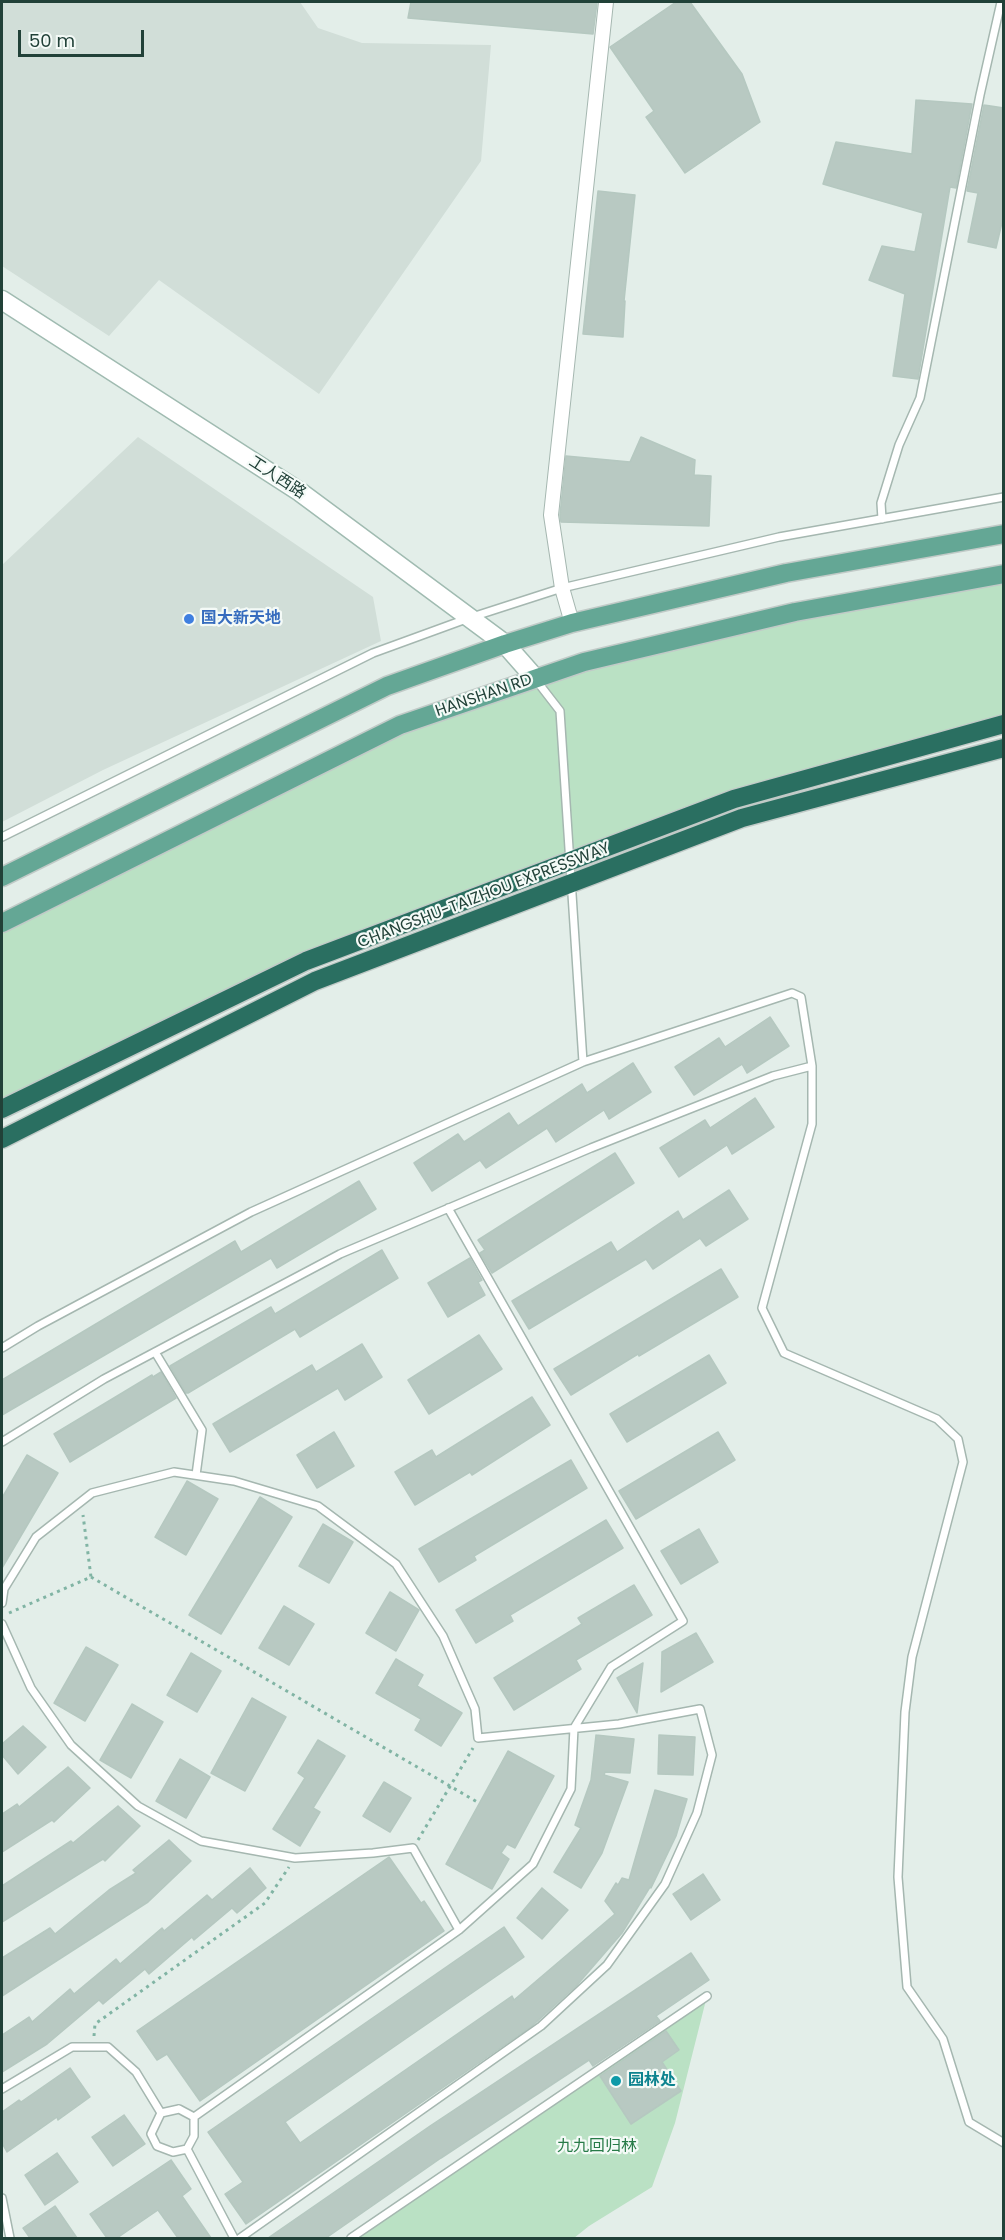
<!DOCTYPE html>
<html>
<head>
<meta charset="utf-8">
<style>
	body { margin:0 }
	#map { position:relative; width:1005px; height:2240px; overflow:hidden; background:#e3eee9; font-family:Poppins,sans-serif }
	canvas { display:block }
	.frame { position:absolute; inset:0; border:3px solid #214138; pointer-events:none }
	.scale { position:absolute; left:18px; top:30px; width:126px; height:27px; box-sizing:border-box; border:3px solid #214138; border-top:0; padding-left:8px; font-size:18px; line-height:21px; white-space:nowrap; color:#214138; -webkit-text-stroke:4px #f4faf7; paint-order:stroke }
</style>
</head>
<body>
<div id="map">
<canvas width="1005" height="2240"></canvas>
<div class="frame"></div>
<div class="scale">50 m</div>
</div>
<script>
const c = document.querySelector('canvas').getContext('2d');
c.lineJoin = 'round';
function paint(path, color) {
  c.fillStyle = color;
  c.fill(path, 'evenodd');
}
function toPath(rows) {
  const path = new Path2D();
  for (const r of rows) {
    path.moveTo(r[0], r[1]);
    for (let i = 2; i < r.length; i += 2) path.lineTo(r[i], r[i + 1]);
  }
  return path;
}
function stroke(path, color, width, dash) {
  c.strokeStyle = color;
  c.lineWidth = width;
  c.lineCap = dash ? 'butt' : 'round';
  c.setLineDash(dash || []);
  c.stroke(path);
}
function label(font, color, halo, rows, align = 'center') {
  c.font = font + ' Poppins,"Noto Sans SC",sans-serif';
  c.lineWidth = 4.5;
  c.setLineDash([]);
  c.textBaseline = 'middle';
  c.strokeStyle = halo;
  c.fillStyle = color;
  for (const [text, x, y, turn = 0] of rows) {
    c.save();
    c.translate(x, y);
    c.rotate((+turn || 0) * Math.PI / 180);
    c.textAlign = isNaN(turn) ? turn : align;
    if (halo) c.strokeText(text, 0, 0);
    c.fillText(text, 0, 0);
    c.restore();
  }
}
paint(toPath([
	[2,2,300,2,318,28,362,43,491,45,481,161,319,394,159,280,109,336,2,266],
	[138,437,373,597,381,641,103,770,2,822,2,565]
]), '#d1ded8');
paint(toPath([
	[1003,574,1003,724,734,799,306,961,2,1109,2,923,400,725,535,678],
	[707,1996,675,2123,652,2187,589,2226,574,2238,351,2238]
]), '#bae1c4');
const building = toPath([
	[411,2,597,2,593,34,408,18,411,2],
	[676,2,690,2,742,74,760,122,685,173,646,117,654,111,610,47,676,2],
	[916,100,972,104,956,188,950,187,918,379,893,376,905,294,869,280,882,246,915,252,923,213,823,184,836,142,912,154,916,100],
	[984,105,1004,108,1004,214,996,248,968,242,978,193,967,191,984,105],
	[598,191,635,195,624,301,625,301,623,337,583,334,598,191],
	[641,437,695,460,694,475,711,476,709,526,561,522,560,515,566,456,630,462,641,437],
	[770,1017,789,1046,747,1073,742,1064,694,1095,675,1067,719,1038,725,1047,770,1017],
	[633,1063,651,1092,609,1119,604,1110,556,1142,547,1128,486,1168,480,1160,432,1191,414,1163,458,1134,464,1142,509,1113,518,1126,582,1084,587,1093,633,1063],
	[755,1098,774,1127,732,1154,727,1145,679,1177,660,1148,705,1120,710,1128,755,1098],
	[615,1153,634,1183,492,1273,480,1253,485,1250,478,1240,615,1153],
	[359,1181,376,1209,277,1268,271,1258,2,1415,2,1380,235,1241,241,1252,359,1181],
	[729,1190,748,1219,706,1246,700,1238,653,1269,646,1259,529,1329,512,1301,611,1242,617,1252,678,1211,683,1220,729,1190],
	[382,1250,398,1278,300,1337,295,1329,188,1393,186,1393,170,1366,271,1307,275,1314,382,1250],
	[470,1258,482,1280,478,1282,485,1295,448,1317,428,1283,470,1258],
	[721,1269,738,1297,639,1356,638,1354,571,1395,554,1369,721,1269],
	[479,1335,502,1369,429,1414,408,1380,479,1335],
	[362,1344,382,1377,345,1400,338,1388,230,1452,213,1424,312,1365,316,1372,362,1344],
	[709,1355,726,1383,627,1442,610,1414,709,1355],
	[161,1372,176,1398,70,1462,54,1434,152,1375,153,1377,161,1372],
	[532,1397,550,1425,472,1475,470,1472,415,1505,395,1472,432,1450,436,1457,532,1397],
	[334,1432,354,1466,317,1488,297,1455,334,1432],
	[718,1432,735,1460,636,1519,619,1491,718,1432],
	[27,1455,58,1473,2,1568,2,1498,27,1455],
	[571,1460,587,1488,474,1556,476,1560,439,1582,419,1549,571,1460],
	[187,1481,218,1499,186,1555,155,1537,187,1481],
	[260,1497,292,1517,221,1634,189,1615,260,1497],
	[606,1520,623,1548,510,1615,513,1621,476,1643,456,1610,606,1520],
	[323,1524,353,1542,329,1583,299,1566,323,1524],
	[699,1529,718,1562,681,1584,661,1551,699,1529],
	[634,1585,652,1615,576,1660,581,1669,514,1710,494,1678,582,1624,578,1618,634,1585],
	[390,1592,419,1610,396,1651,366,1633,390,1592],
	[284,1606,314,1624,289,1665,259,1648,284,1606],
	[696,1633,713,1662,661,1692,662,1652,696,1633],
	[86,1647,118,1665,85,1721,54,1703,86,1647],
	[191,1653,221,1671,197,1712,167,1695,191,1653],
	[396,1659,423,1675,417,1686,462,1713,441,1746,415,1730,421,1719,376,1693,396,1659],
	[643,1663,637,1713,617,1678,643,1663],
	[252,1698,286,1717,245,1791,211,1773,252,1698],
	[132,1704,163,1722,131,1778,100,1760,132,1704],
	[23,1726,46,1747,18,1774,2,1755,2,1744,23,1726],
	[596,1735,634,1739,630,1773,605,1772,604,1775,628,1782,602,1853,581,1888,554,1872,581,1828,575,1825,591,1780,596,1735],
	[659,1735,695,1737,693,1775,658,1774,659,1735],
	[318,1740,345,1756,313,1808,320,1812,300,1846,273,1829,305,1778,298,1773,318,1740],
	[508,1751,554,1776,515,1848,507,1844,501,1853,509,1859,492,1889,446,1864,508,1751],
	[180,1759,210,1777,186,1818,156,1801,180,1759],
	[68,1767,90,1788,54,1822,52,1820,2,1852,2,1814,17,1804,19,1807,68,1767],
	[384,1782,411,1798,390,1832,363,1816,384,1782],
	[655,1790,687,1799,676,1836,651,1888,650,1887,622,1933,577,1985,532,2026,246,2224,225,2194,243,2182,208,2132,504,1927,524,1957,285,2122,300,2143,512,1996,514,2000,615,1914,605,1901,616,1883,618,1885,622,1878,629,1880,655,1790],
	[118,1806,140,1826,105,1861,103,1859,2,1922,2,1886,71,1841,73,1843,118,1806],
	[169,1840,191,1861,148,1902,2,1996,2,1958,50,1928,55,1934,109,1890,136,1873,133,1870,169,1840],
	[389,1857,421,1903,424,1901,444,1931,200,2101,167,2054,157,2060,137,2031,389,1857],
	[250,1868,266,1888,237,1913,232,1908,194,1940,192,1937,149,1974,145,1969,103,2004,99,2000,47,2044,2,2072,2,2035,29,2017,32,2022,70,1989,74,1994,116,1959,120,1964,162,1928,164,1931,207,1895,212,1900,250,1868],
	[703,1874,720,1900,691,1920,673,1894,703,1874],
	[542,1888,568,1910,542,1939,517,1918,542,1888],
	[691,1953,709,1980,656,2016,660,2021,593,2066,589,2060,441,2158,326,2238,268,2238,430,2126,691,1953],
	[666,2031,679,2050,662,2062,681,2091,631,2124,600,2076,666,2031],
	[70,2068,90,2097,58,2120,57,2117,7,2152,2,2143,2,2112,19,2100,21,2102,70,2068],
	[124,2115,145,2144,113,2166,92,2137,124,2115],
	[57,2153,78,2182,45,2205,25,2175,57,2153],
	[171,2160,191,2189,182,2196,211,2238,178,2238,158,2210,117,2238,107,2238,90,2214,171,2160],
	[55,2206,77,2238,30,2238,23,2228,55,2206]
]);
paint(building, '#b8c9c2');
stroke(building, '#b5c8c0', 1.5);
const service = toPath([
	[882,519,881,503,899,445,920,398,980,95,1001,2],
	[536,680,560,711,583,1062],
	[2,837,373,653,469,618,562,588,779,537,1004,497],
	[2,1348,38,1326,251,1212,583,1062,792,993,801,997,812,1066,812,1124,762,1308,784,1353,937,1419,958,1439,963,1462,912,1657,905,1712,898,1877,907,1987,943,2039,969,2122,1004,2143],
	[155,1352,202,1430,196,1475],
	[2,1442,104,1379,340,1254,591,1148,773,1076,812,1066],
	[2,1603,4,1589,36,1537,92,1493,174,1472,234,1481,318,1506,396,1564,443,1636,475,1709,478,1738,619,1724,700,1709,712,1755,697,1813,665,1884,607,1965,541,2026,240,2238],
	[2,1624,31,1688,71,1745,138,1806,201,1841,295,1858,373,1853,413,1848,459,1930],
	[2,2089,72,2047,108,2047,136,2072,161,2113],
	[179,2109,194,2117,194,2136,187,2149,173,2152,157,2146,151,2134,161,2113,179,2109],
	[194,2117,459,1930,533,1864,571,1789,574,1728,611,1667,683,1621,448,1208],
	[187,2149,234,2238],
	[2,2198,10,2238],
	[351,2238,707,1996]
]);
const minor = toPath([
	[572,623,562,588,551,515,606,2]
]);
const secondary = toPath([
	[2,300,300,492,505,644,535,678]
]);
const primary = toPath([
	[2,877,387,686,505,644,572,623,786,573,1004,534],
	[2,923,400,725,584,662,795,612,1004,574]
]);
const motorway = toPath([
	[2,1109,306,961,734,799,1004,724],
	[2,1139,315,981,742,818,1004,748]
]);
stroke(service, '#a5b7b0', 10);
stroke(minor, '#a5b7b0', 16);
stroke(secondary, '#a0bbb1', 21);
stroke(primary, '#c1cac7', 21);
stroke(motorway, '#c1cac7', 21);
stroke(toPath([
	[91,1577,479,1803],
	[9,1613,91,1577,83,1515],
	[418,1840,473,1748],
	[94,2036,95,2024,265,1903,289,1867]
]), '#81b4a4', 3, [3, 4.5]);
stroke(service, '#fff', 7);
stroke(minor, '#fff', 14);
stroke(secondary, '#fff', 18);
stroke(primary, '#64a795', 18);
stroke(motorway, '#2a6f61', 18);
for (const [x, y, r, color] of [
	[189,619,6,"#3f7fe0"],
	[616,2081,6,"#0f9aa8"]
]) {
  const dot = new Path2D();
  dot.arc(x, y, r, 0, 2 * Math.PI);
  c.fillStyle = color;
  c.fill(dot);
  stroke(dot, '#f4faf7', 2);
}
label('16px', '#214138', '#f4faf7', [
	["工人西路",277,478,33],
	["HANSHAN RD",484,696,-19],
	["CHANGSHU-TAIZHOU EXPRESSWAY",484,896,-21]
]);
label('bold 16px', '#366cbe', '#f4faf7', [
	["国大新天地",201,619]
], 'left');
label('bold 16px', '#0d838f', '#f4faf7', [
	["园林处",628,2081]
], 'left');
label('16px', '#287b48', '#f4faf7', [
	["九九回归林",597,2147]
]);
</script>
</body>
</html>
